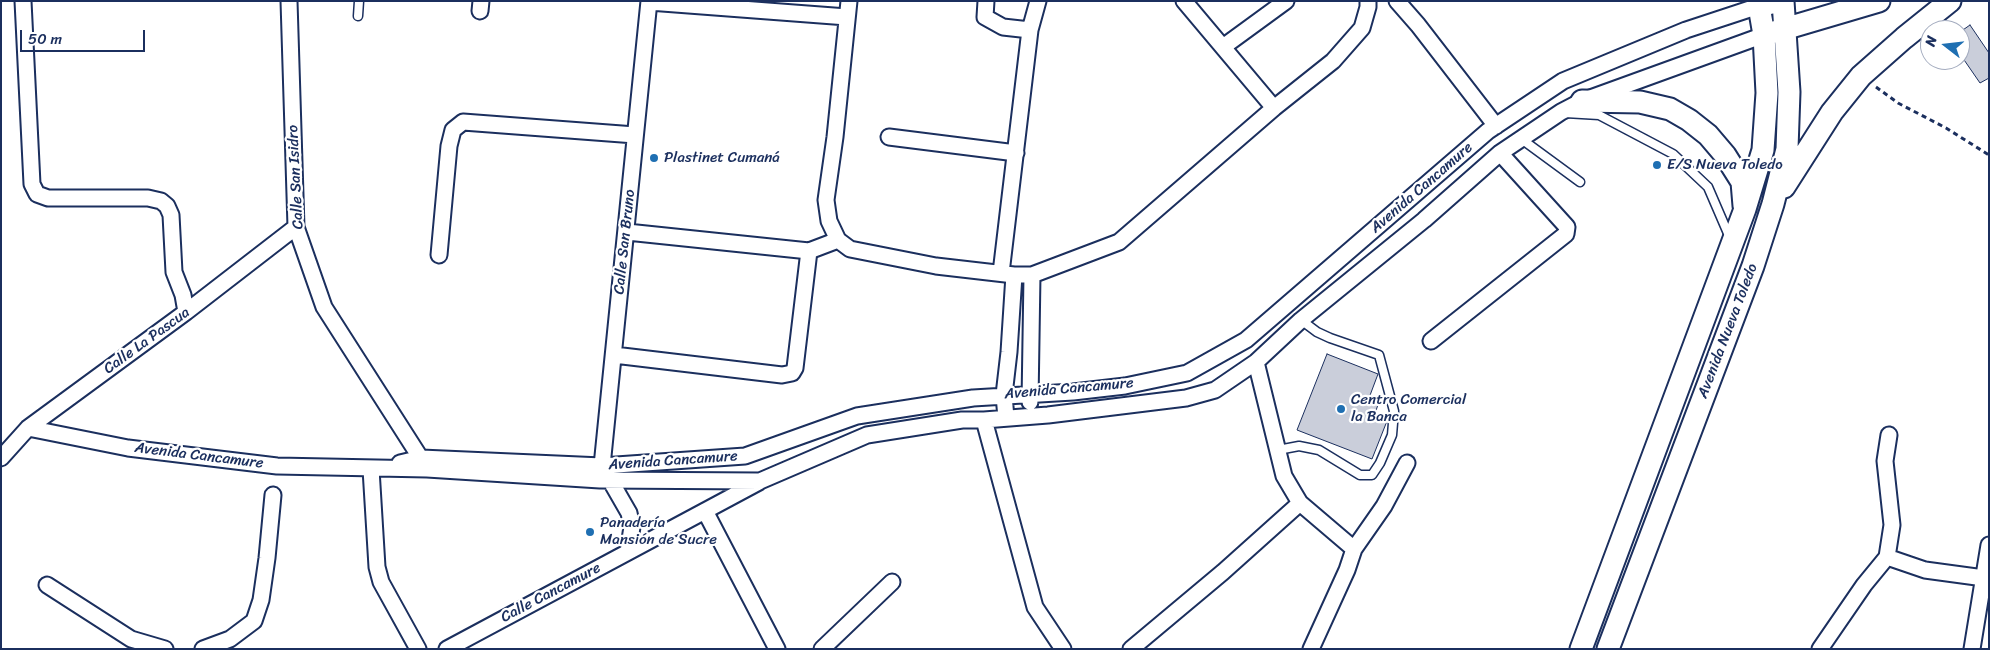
<!DOCTYPE html>
<html>
<head>
<meta charset="utf-8">
<style>
	body { margin:0 }
	#map { position:relative; width:1990px; height:650px; overflow:hidden; background:#fff; font-family:Sriracha,sans-serif }
	canvas { display:block }
	.frame { position:absolute; inset:0; border:2px solid #1b2f5e; pointer-events:none }
	.north { position:absolute; left:1920px; top:20px; width:50px; height:50px; box-sizing:border-box; background:#fff; border:1px solid #a4acbf; border-radius:50%; rotate:286deg; font-size:14px; font-weight:700; line-height:20px; text-align:center; color:#1b2f5e }
	.north::after { content:''; display:block; margin:auto; width:18px; height:22px; background:#1f6fb2; clip-path:polygon(50% 0,100% 100%,50% 72%,0 100%) }
	.scale { position:absolute; left:20px; top:30px; width:125px; height:22px; box-sizing:border-box; border:2px solid #1b2f5e; border-top:0; padding-left:6px; font-size:15px; line-height:18px; white-space:nowrap; color:#1b2f5e; -webkit-text-stroke:4px #fff; paint-order:stroke }
</style>
</head>
<body>
<div id="map">
<canvas width="1990" height="650"></canvas>
<div class="frame"></div>
<div class="north">N</div>
<div class="scale">50 m</div>
</div>
<script>
const c = document.querySelector('canvas').getContext('2d');
c.lineJoin = 'round';
function paint(path, color) {
  c.fillStyle = color;
  c.fill(path, 'evenodd');
}
function toPath(rows) {
  const path = new Path2D();
  for (const r of rows) {
    path.moveTo(r[0], r[1]);
    for (let i = 2; i < r.length; i += 2) path.lineTo(r[i], r[i + 1]);
  }
  return path;
}
function stroke(path, color, width, dash) {
  c.strokeStyle = color;
  c.lineWidth = width;
  c.lineCap = dash ? 'butt' : 'round';
  c.setLineDash(dash || []);
  c.stroke(path);
}
function label(font, color, halo, rows, align = 'center') {
  c.font = font + ' Sriracha,sans-serif';
  c.lineWidth = 4.5;
  c.setLineDash([]);
  c.textBaseline = 'middle';
  c.strokeStyle = halo;
  c.fillStyle = color;
  for (const [text, x, y, turn = 0] of rows) {
    c.save();
    c.translate(x, y);
    c.rotate((+turn || 0) * Math.PI / 180);
    c.textAlign = isNaN(turn) ? turn : align;
    if (halo) c.strokeText(text, 0, 0);
    c.fillText(text, 0, 0);
    c.restore();
  }
}
const building = toPath([
	[1970,25,1989,53,1989,78,1980,83,1960,54,1960,32,1970,25],
	[1327,354,1378,374,1369,398,1379,402,1374,416,1387,421,1372,459,1297,430,1327,354]
]);
paint(building, '#caceda');
stroke(building, '#1b2f5e', 1);
const lane = toPath([
	[358,16,359,1],
	[1565,113,1599,115,1673,154,1708,187,1730,238],
	[1520,138,1580,182],
	[1278,450,1299,446,1319,450,1360,475,1372,475,1380,463,1392,435,1394,411,1379,355,1330,338,1317,332,1301,320]
]);
const street = toPath([
	[23,1,32,184,37,194,48,198,148,198,161,201,167,206,171,215,174,272,183,295,186,312],
	[289,1,296,227,324,307,425,465],
	[849,1,835,137,826,200,829,221,838,240,850,249,936,266,1014,275,1032,275,1119,242,1274,108,1333,61,1362,28,1368,7,1368,1],
	[986,1,985,17,1003,27,1030,30],
	[1184,1,1274,108],
	[1397,1,1418,25,1496,126],
	[649,2,847,17],
	[480,11,481,1],
	[1223,47,1286,1],
	[889,137,1016,153],
	[627,232,809,251,838,240],
	[439,255,449,146,453,130,463,122,635,135],
	[1001,273,1030,30,1038,1],
	[1431,341,1566,234,1567,227,1500,153],
	[614,355,782,375,792,373,795,368,809,251],
	[1256,362,1284,476,1300,503,1354,549,1347,570,1311,649],
	[1030,402,1032,275],
	[1006,418,1004,395,1009,352,1014,275],
	[984,420,1035,607,1063,649],
	[28,428,128,448,277,466,427,469,600,480,760,481,867,435,962,420,984,420,1048,415,1186,398,1215,390,1256,362,1301,320,1424,220,1500,153,1561,112,1582,101,1764,35],
	[1,458,28,428,186,312,296,227],
	[400,463,421,458,602,466,745,456,857,416,973,398,1073,392,1125,386,1187,373,1246,340,1488,131,1563,81,1686,30,1759,6],
	[371,469,377,567,381,582,418,649],
	[705,511,777,649],
	[1354,549,1384,506,1407,463],
	[628,552,632,527,629,513,602,466,649,1],
	[1887,557,1892,525,1885,461,1889,435],
	[47,585,131,639,165,649],
	[203,649,230,639,254,621,261,600,267,558,273,495],
	[447,649,759,482],
	[822,649,892,582],
	[1131,649,1223,572,1300,503],
	[1820,649,1864,585,1887,557,1925,570,1984,578],
	[1972,649,1989,545]
]);
const secondary = toPath([
	[1774,32,1879,1],
	[1582,101,1640,102,1670,109,1689,120,1708,135,1725,155,1742,182,1744,206],
	[1784,187,1832,112,1861,76,1904,38,1950,1],
	[1581,649,1745,209,1763,150,1767,93,1764,35,1759,6,1780,1],
	[1608,649,1753,266,1773,204,1787,149,1789,92,1783,1]
]);
stroke(lane, '#1b2f5e', 11);
stroke(street, '#1b2f5e', 19);
stroke(secondary, '#1b2f5e', 25);
stroke(toPath([
	[1876,87,1898,103,1946,128,1989,155]
]), '#1b2f5e', 3, [5, 4]);
stroke(lane, '#fff', 8);
stroke(street, '#fff', 15);
stroke(secondary, '#fff', 21);
for (const [x, y, r, color] of [
	[654,158,5,"#1f6fb2"],
	[1657,165,5,"#1f6fb2"],
	[1341,409,5,"#1f6fb2"],
	[590,532,5,"#1f6fb2"]
]) {
  const dot = new Path2D();
  dot.arc(x, y, r, 0, 2 * Math.PI);
  c.fillStyle = color;
  c.fill(dot);
  stroke(dot, '#fff', 2);
}
label('15px', '#1b2f5e', '#fff', [
	["Plastinet Cumaná",664,158],
	["E/S Nueva Toledo",1667,165],
	["Centro Comercial",1351,400],
	["la Banca",1351,417],
	["Panadería",600,523],
	["Mansión de Sucre",600,540]
], 'left');
label('15px', '#1b2f5e', '#fff', [
	["Calle San Isidro",296,177,-93],
	["Avenida Cancamure",1422,188,-41],
	["Calle San Bruno",625,242,-84],
	["Avenida Nueva Toledo",1728,331,-69],
	["Calle La Pascua",147,341,-36],
	["Avenida Cancamure",1069,389,-5],
	["Avenida Cancamure",199,456,7],
	["Avenida Cancamure",673,461,-4],
	["Calle Cancamure",551,593,-28]
]);
</script>
</body>
</html>
